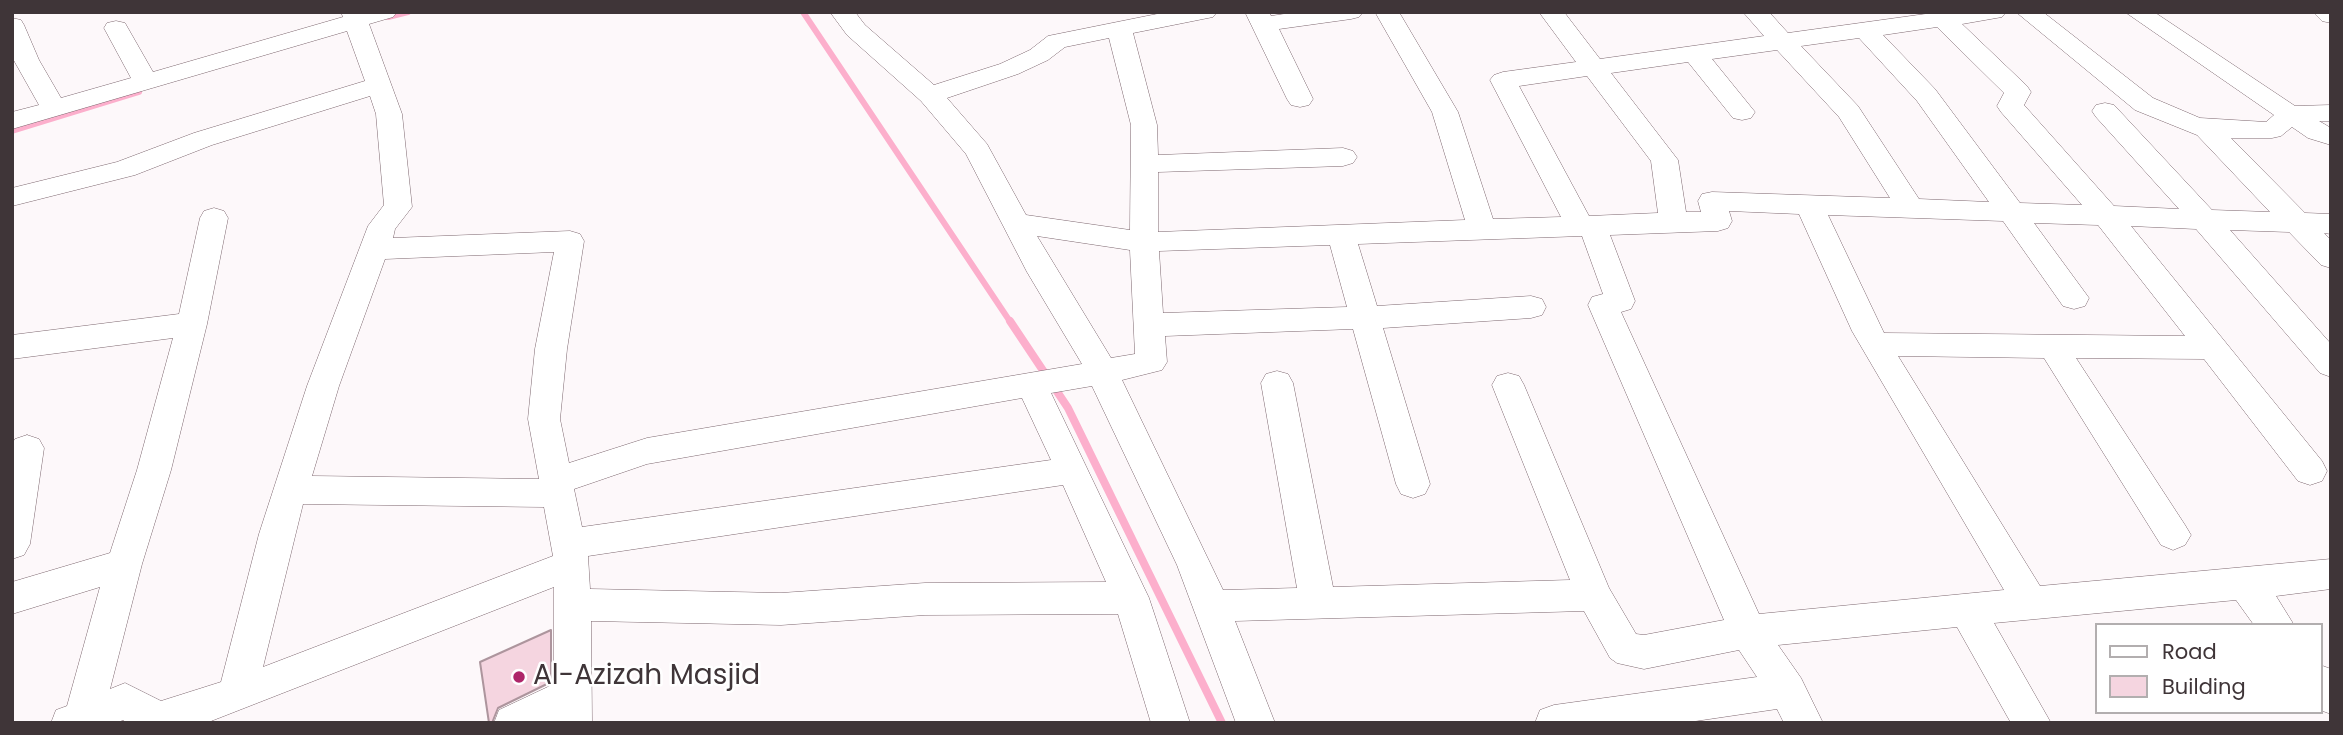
<!DOCTYPE html>
<html>
<head>
<meta charset="utf-8">
<style>
	body { margin:0 }
	#map { position:relative; width:2343px; height:735px; overflow:hidden; background:#fdf8fa; font-family:Poppins,sans-serif }
	canvas { display:block }
	.frame { position:absolute; inset:0; border:14px solid #3f3538; pointer-events:none }
	.legend { position:absolute; left:2095px; top:623px; width:228px; height:91px; box-sizing:border-box; background:#fff; border:2px solid #b2aeaf; margin:0; padding:9px 12px; list-style:none; font-size:21px; color:#3f3538 }
	.legend li { display:flex; align-items:center; gap:14px; height:35px }
	.legend b { width:35px; border:2px solid #b2aeaf }
</style>
</head>
<body>
<div id="map">
<canvas width="2343" height="735"></canvas>
<div class="frame"></div>
<ul class="legend">
<li><b style="height:9px;background:#fff"></b>Road</li>
<li><b style="height:19px;background:#f5d5e0"></b>Building</li>
</ul>
</div>
<script>
const c = document.querySelector('canvas').getContext('2d');
c.lineJoin = 'round';
function toPath(rows) {
  const path = new Path2D();
  for (const r of rows) {
    path.moveTo(r[0], r[1]);
    for (let i = 2; i < r.length; i += 2) path.lineTo(r[i], r[i + 1]);
  }
  return path;
}
function stroke(path, color, width, dash) {
  c.strokeStyle = color;
  c.lineWidth = width;
  c.lineCap = dash ? 'butt' : 'round';
  c.setLineDash(dash || []);
  c.stroke(path);
}
function paint(path, color) {
  c.fillStyle = color;
  c.fill(path, 'evenodd');
}
function label(font, color, halo, rows, align = 'center') {
  c.font = font + ' Poppins,sans-serif';
  c.lineWidth = 5;
  c.setLineDash([]);
  c.textBaseline = 'middle';
  c.strokeStyle = halo;
  c.fillStyle = color;
  for (const [text, x, y, turn = 0] of rows) {
    c.save();
    c.translate(x, y);
    c.rotate((+turn || 0) * Math.PI / 180);
    c.textAlign = isNaN(turn) ? turn : align;
    if (halo) c.strokeText(text, 0, 0);
    c.fillText(text, 0, 0);
    c.restore();
  }
}
stroke(toPath([
	[803,12,1011,323],
	[388,17,408,12],
	[12,131,139,92]
]), '#fcafcc', 6);
stroke(toPath([
	[1010,321,1068,408,1222,723]
]), '#fcafcc', 8);
const building = toPath([
	[551,630,551,682,498,708,492,723,489,723,480,662,551,630]
]);
paint(building, '#f5d5e0');
stroke(building, '#ad959d', 2);
const minor = toPath([
	[341,12,397,12,393,17,369,24,402,114,412,207,395,229,393,238,570,231,580,234,584,241,567,349,560,419,569,463,647,438,1082,364,1027,272,966,154,921,101,847,35,830,12,855,12,865,25,934,85,1000,64,1030,50,1048,36,1167,12,1217,12,1213,17,1133,33,1157,125,1158,155,1343,148,1353,151,1357,157,1353,163,1343,166,1158,172,1158,232,1465,220,1432,112,1375,12,1399,12,1458,112,1493,219,1561,217,1490,80,1494,75,1503,72,1576,62,1539,12,1564,12,1600,59,1764,36,1743,12,1769,12,1788,33,1940,12,2006,12,2002,17,1962,24,2027,86,2031,92,2024,105,2114,206,2179,209,2096,117,2092,111,2096,105,2105,103,2114,105,2212,210,2270,212,2197,135,2135,110,2016,12,2043,12,2153,98,2200,118,2266,122,2274,115,2125,12,2154,12,2295,106,2331,105,2331,121,2319,121,2331,128,2331,145,2308,138,2292,127,2281,136,2272,138,2231,138,2305,213,2331,214,2331,234,2324,233,2331,240,2331,268,2321,265,2289,232,2230,230,2331,344,2331,377,2320,373,2196,229,2131,226,2322,461,2327,471,2322,481,2310,485,2298,481,2204,359,2076,358,2185,525,2191,535,2185,545,2173,550,2161,545,2044,358,1898,356,2040,586,2331,559,2331,589,2276,596,2294,625,2254,625,2236,600,1994,623,2051,723,2011,723,1957,627,1778,645,1801,678,1823,723,1784,723,1777,709,1682,723,1535,723,1540,710,1554,705,1757,677,1739,650,1644,669,1617,663,1610,658,1584,611,1235,621,1275,723,1236,723,1177,565,1092,386,1051,393,1149,598,1190,723,1151,723,1118,614,925,615,781,625,591,621,592,723,494,723,499,710,554,684,554,587,206,723,127,723,123,720,116,723,51,723,56,710,67,706,100,587,12,614,12,582,110,553,137,470,173,338,12,359,12,335,179,314,200,218,204,211,214,208,224,211,228,218,207,324,171,470,142,564,110,689,125,683,161,701,221,682,259,534,307,386,368,226,384,205,376,114,370,96,212,145,135,175,12,206,12,188,117,162,194,133,365,81,347,31,12,129,12,112,39,105,12,57,12,18,21,20,24,25,39,60,61,98,131,78,104,28,107,23,116,21,125,23,153,72,343,17,341,12],
	[1937,27,2004,93,1997,106,2001,112,2082,205,2020,203,1935,89,1883,35,1937,27],
	[1109,38,1131,125,1130,230,1026,215,987,144,947,98,1018,74,1048,60,1065,47,1109,38],
	[1859,38,1917,101,1989,202,1919,199,1858,106,1801,46,1859,38],
	[1777,50,1839,117,1890,198,1712,192,1702,194,1698,201,1701,212,1686,212,1678,160,1611,73,1688,62,1733,118,1742,120,1751,118,1755,112,1712,59,1777,50],
	[1587,76,1651,161,1658,213,1589,216,1519,86,1587,76],
	[1729,211,1799,214,1852,331,2004,590,1759,614,1621,312,1631,309,1635,301,1610,235,1718,231,1728,228,1732,221,1729,211],
	[1828,215,2003,221,2063,306,2074,309,2085,306,2089,298,2034,223,2098,225,2185,336,1884,333,1828,215],
	[1037,236,1130,250,1135,354,1111,358,1037,236],
	[1582,236,1603,294,1592,297,1588,305,1724,620,1644,635,1636,634,1609,588,1524,385,1519,376,1508,373,1497,376,1492,385,1570,580,1333,587,1293,383,1288,374,1277,371,1266,374,1261,383,1297,588,1223,590,1122,380,1162,370,1167,362,1165,336,1353,329,1396,484,1401,494,1413,498,1425,494,1430,484,1383,328,1531,318,1542,315,1546,307,1542,299,1531,296,1377,306,1358,244,1582,236],
	[1330,245,1347,307,1163,313,1159,251,1330,245],
	[554,252,535,349,528,419,539,479,312,476,339,386,385,259,554,252],
	[1022,398,1051,460,582,527,574,489,647,464,1022,398],
	[1063,485,1106,582,925,583,781,593,590,589,588,556,1063,485],
	[303,504,544,507,553,556,263,667,303,504],
	[1245,12,1269,12,1271,16,1297,12,1363,12,1359,17,1351,19,1279,29,1313,99,1309,105,1300,107,1291,105,1287,99,1245,12],
	[2313,12,2331,12,2331,23,2322,21,2313,12],
	[27,435,39,439,44,448,30,544,24,555,12,559,12,444,15,439,27,435],
	[2320,665,2331,669,2331,714,2320,710,2320,665]
]);
stroke(minor, '#7d676f', 1);
paint(minor, '#fff');
for (const [x, y, r, color] of [
	[519,677,7,"#ae266a"]
]) {
  const dot = new Path2D();
  dot.arc(x, y, r, 0, 2 * Math.PI);
  c.fillStyle = color;
  c.fill(dot);
  stroke(dot, '#fff', 2.5);
}
label('28px', '#3f3538', '#fff', [
	["Al-Azizah Masjid",533,677]
], 'left');
</script>
</body>
</html>
